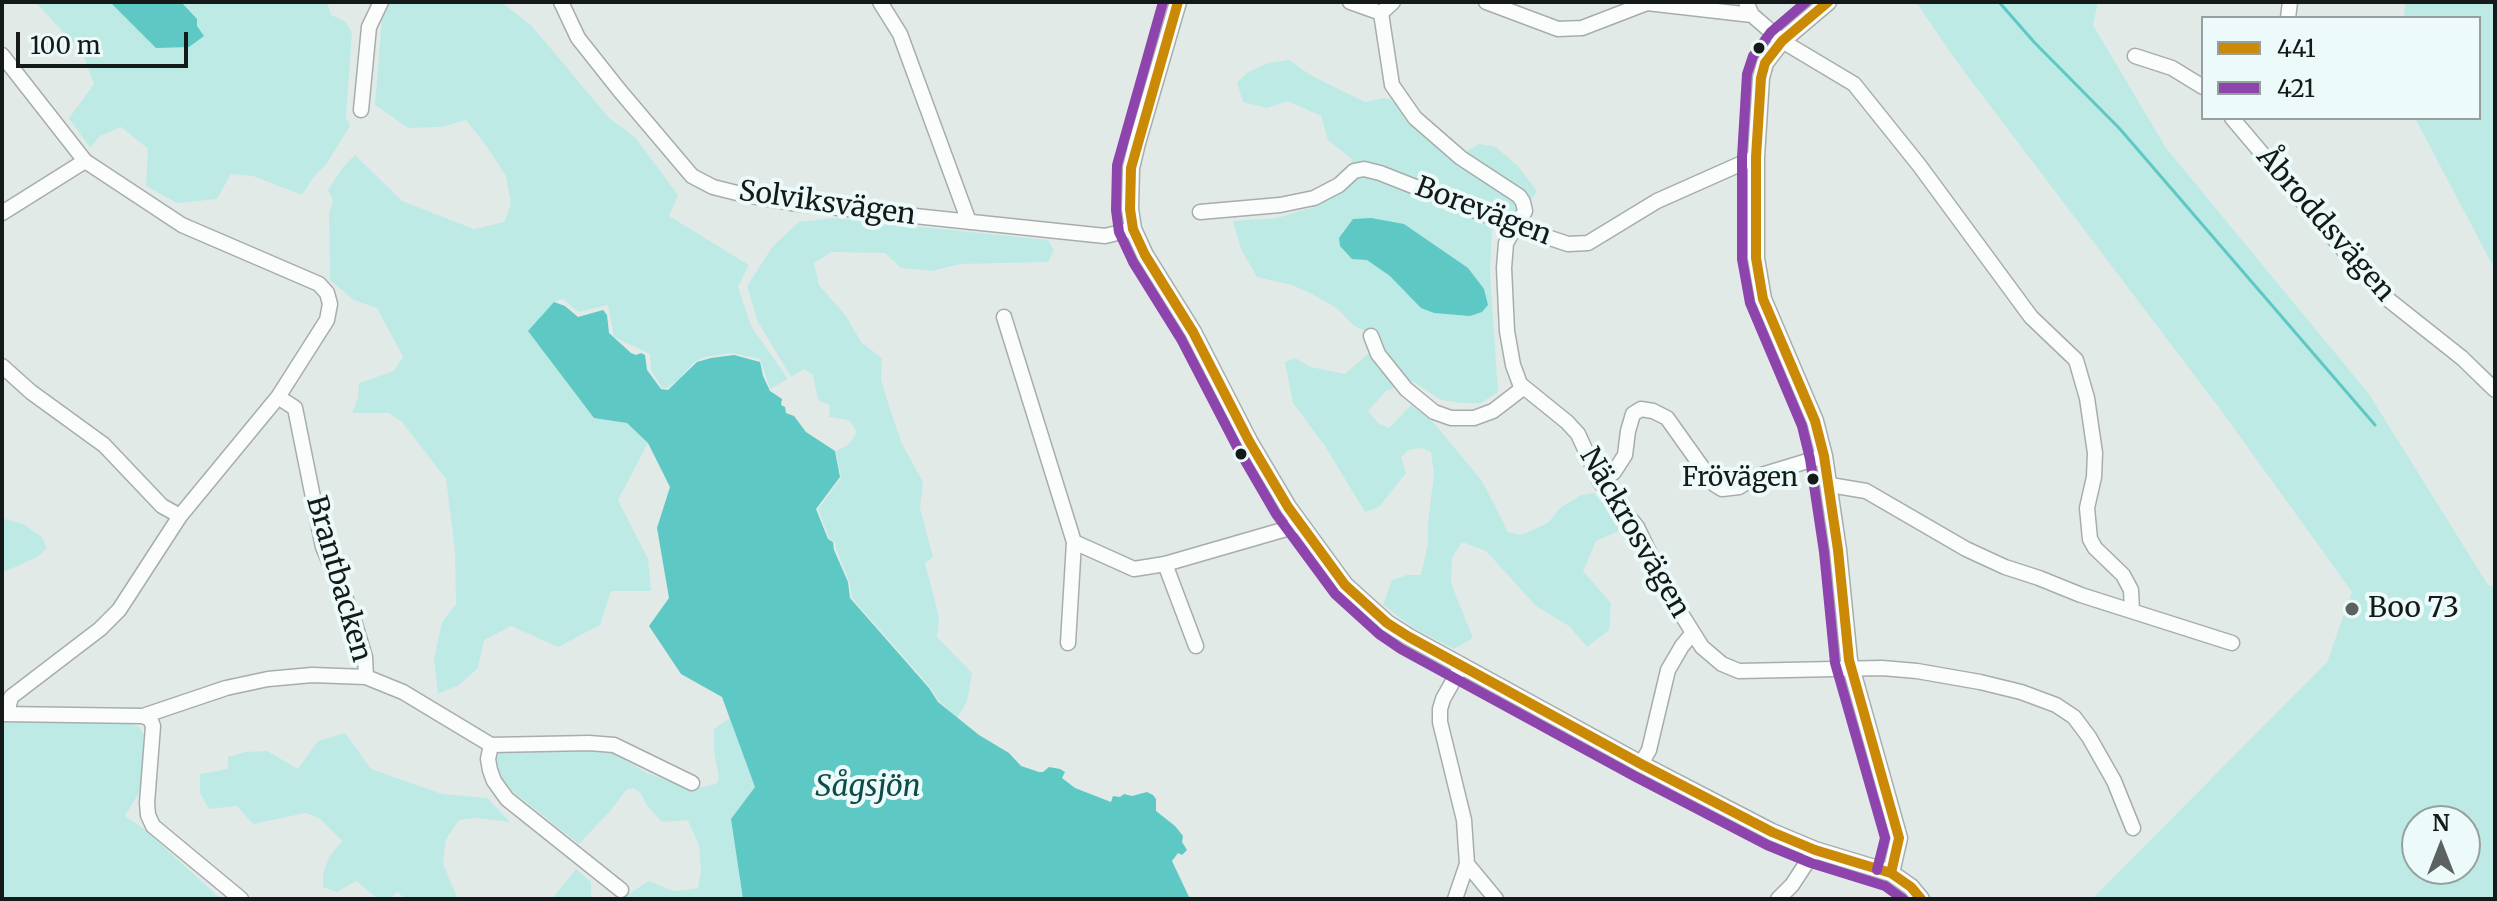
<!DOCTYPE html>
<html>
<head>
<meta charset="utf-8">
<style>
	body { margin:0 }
	#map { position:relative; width:2497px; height:901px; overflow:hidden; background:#e2eae8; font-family:Merriweather,serif }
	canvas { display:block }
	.frame { position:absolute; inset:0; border:4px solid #141919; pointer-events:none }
	.legend { position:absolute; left:2201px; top:16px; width:280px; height:104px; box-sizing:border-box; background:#ecfaf9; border:2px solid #96a09f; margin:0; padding:10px 14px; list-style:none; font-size:24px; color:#141919 }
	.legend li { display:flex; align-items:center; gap:16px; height:40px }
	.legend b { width:40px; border:2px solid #96a09f }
	.north { position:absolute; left:2401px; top:805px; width:80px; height:80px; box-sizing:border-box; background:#ecfaf9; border:2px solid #96a09f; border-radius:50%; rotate:0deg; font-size:22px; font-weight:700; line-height:32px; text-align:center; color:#141919 }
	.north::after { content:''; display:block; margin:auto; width:28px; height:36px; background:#5c6261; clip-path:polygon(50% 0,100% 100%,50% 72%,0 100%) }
	.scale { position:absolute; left:16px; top:32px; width:172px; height:36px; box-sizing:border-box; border:4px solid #141919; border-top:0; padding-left:10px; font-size:24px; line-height:28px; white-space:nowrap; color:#141919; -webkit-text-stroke:6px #ecfaf9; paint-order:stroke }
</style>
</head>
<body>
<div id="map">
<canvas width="2497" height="901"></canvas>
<div class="frame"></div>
<ul class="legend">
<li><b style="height:10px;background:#ca8a05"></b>441</li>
<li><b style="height:10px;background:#8e44ad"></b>421</li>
</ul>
<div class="north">N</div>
<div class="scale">100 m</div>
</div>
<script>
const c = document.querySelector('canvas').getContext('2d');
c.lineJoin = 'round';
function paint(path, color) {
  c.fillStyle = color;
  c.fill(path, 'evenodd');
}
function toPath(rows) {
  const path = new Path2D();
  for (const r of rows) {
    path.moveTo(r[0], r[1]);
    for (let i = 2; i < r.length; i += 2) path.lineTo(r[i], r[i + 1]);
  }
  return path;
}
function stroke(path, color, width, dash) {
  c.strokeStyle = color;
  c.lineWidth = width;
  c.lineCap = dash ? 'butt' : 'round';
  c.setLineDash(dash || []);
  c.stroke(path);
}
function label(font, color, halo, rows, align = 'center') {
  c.font = font + ' Merriweather,serif';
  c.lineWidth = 8;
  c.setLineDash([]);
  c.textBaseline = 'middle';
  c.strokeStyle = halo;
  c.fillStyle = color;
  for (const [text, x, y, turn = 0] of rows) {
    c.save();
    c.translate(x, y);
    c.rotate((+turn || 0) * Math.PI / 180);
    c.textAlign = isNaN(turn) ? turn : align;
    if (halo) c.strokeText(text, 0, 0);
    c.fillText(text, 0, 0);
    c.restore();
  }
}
paint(toPath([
	[35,2,327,2,331,15,345,21,352,33,346,117,350,126,327,163,313,178,302,195,253,176,231,174,217,199,177,203,146,186,148,149,121,127,100,136,90,148,69,118,94,84,82,52],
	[386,2,501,2,531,25,609,118,634,136,678,195,669,216,749,265,738,287,751,326,788,379,770,389,760,359,732,353,705,357,694,362,679,379,667,388,662,388,651,370,650,354,614,337,608,305,578,312,563,299,554,302,594,418,627,423,648,443,618,500,648,559,651,591,611,591,600,625,558,647,511,626,484,640,478,668,459,685,438,694,434,659,442,622,456,604,455,551,446,479,402,422,389,413,352,413,358,398,359,383,394,371,403,357,377,308,354,300,330,280,329,213,333,201,328,190,343,167,355,155,402,201,474,229,504,222,511,204,506,176,488,148,466,120,442,127,408,128,375,105,383,5],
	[1916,2,2098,2,2093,25,2166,148,2369,394,2488,585,2495,586,2495,899,2092,899,2327,662,2352,592,2223,413,1957,62],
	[2417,821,2465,821,2465,869,2417,869],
	[2405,2,2495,2,2495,270,2415,118,2479,118,2479,18,2404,18],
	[1289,60,1312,76,1365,102,1384,98,1394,100,1454,158,1479,144,1496,147,1517,165,1537,191,1527,205,1508,215,1492,229,1490,273,1498,392,1481,403,1463,403,1441,400,1412,381,1386,391,1368,411,1379,424,1389,428,1411,405,1433,422,1482,481,1508,532,1521,535,1548,523,1560,508,1581,495,1594,493,1624,529,1596,541,1583,571,1611,603,1609,630,1587,647,1569,626,1536,606,1486,551,1462,542,1452,558,1451,583,1473,638,1454,649,1415,629,1383,605,1392,580,1407,575,1421,575,1428,543,1428,522,1434,474,1431,452,1422,448,1408,450,1401,457,1406,473,1379,507,1365,512,1325,446,1293,403,1285,362,1295,358,1311,367,1345,374,1370,352,1372,335,1353,325,1338,309,1312,294,1292,285,1257,277,1241,249,1233,221,1277,218,1316,206,1343,189,1352,159,1328,140,1321,116,1288,101,1267,108,1243,102,1237,83,1248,72,1268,63],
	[834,218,1048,240,1054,250,1048,262,960,264,932,271,901,268,885,253,832,252,814,263,819,285,846,316,861,342,882,358,881,380,890,409,902,444,923,482,920,508,933,557,925,563,939,617,937,637,972,673,967,702,957,718,939,701,930,687,852,598,850,583,836,549,835,542,829,538,818,509,841,478,836,451,848,445,855,436,856,430,849,420,829,417,830,405,818,400,813,375,804,369,791,377,758,322,747,286,773,246,799,222],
	[5,519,23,524,42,537,47,548,37,557,2,573,2,521],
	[730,718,755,787,731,819,743,899,621,899,649,881,674,891,698,888,701,870,699,846,688,820,662,822,648,807,640,792,633,788,626,790,611,810,579,844,507,787,498,772,493,756,498,751,608,750,647,773,692,789,716,784,719,779,714,751,714,729],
	[2,719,131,723,139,727,144,735,140,791,125,816,143,828,221,899,2,899],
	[345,733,371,769,442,794,487,798,510,822,476,818,459,820,446,839,443,864,458,899,406,899,397,892,390,899,378,899,356,881,337,892,323,887,323,874,329,857,342,841,319,818,306,813,253,824,237,806,209,809,200,793,200,774,228,769,228,757,245,752,267,751,298,769,318,741],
	[576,869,591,882,591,899,552,899]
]), '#beeae6');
paint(toPath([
	[110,2,181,2,197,19,197,26,204,36,189,47,156,48],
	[1371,218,1404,224,1468,268,1484,289,1488,305,1482,312,1470,316,1434,313,1421,308,1390,276,1367,260,1352,259,1340,246,1339,238,1353,219],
	[554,302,565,306,578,317,603,310,607,315,609,333,631,353,636,355,641,353,645,355,647,370,661,389,668,390,697,362,711,358,734,355,760,362,763,376,770,391,782,399,781,405,785,407,786,413,794,416,806,432,835,451,840,477,816,509,828,539,833,542,834,550,848,582,850,598,929,688,938,702,979,735,1009,753,1021,766,1039,772,1043,772,1049,767,1060,769,1065,772,1062,778,1075,788,1111,802,1113,796,1120,797,1124,794,1132,796,1147,792,1153,795,1156,799,1156,811,1175,826,1183,836,1182,842,1187,850,1182,855,1178,853,1172,861,1190,899,743,899,731,819,755,787,722,697,681,674,649,626,669,598,657,528,670,487,648,443,627,423,594,418,528,331]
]), '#5dc8c4');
stroke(toPath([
	[1999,2,2034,42,2120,129,2375,425]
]), '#5dc8c4', 3);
const minor = toPath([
	[561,2,578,38,620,91,692,176,713,187,745,195,791,203,1105,236,1133,229],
	[880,2,900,34,969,222],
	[1350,2,1381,13],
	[1393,2,1381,13,1392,85,1415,118,1461,158,1519,196,1523,202,1525,211,1506,243,1504,268,1507,331,1513,365,1520,384,1567,422,1578,434,1600,482,1637,527,1670,596,1702,647,1722,664,1739,671,1882,668,1917,671,1980,682,2021,692,2056,705,2074,717,2089,737,2114,781,2133,828],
	[1486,2,1558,29,1582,28,1647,3,1752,15],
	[1746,2,1752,15,1782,41,1854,84,1919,165,2031,317,2076,360,2087,398,2095,453,2094,477,2087,508,2090,539,2095,548,2123,575,2131,590,2132,611],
	[2288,18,2290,2],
	[2,55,85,161,182,225,319,284,327,293,330,304,327,320,278,397,180,516,162,506,104,445,31,392,2,366],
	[2135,56,2172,68,2203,87],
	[361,110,369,27,381,2],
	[2232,118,2380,293,2462,358,2495,390],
	[1200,212,1280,205,1314,198,1339,185,1354,171,1364,169,1380,173,1517,227,1568,244,1588,243,1657,201,1756,157],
	[2,213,85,161],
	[1004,317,1074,542,1134,569,1165,564,1300,525],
	[1371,336,1378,354,1406,389,1434,412,1451,418,1474,418,1493,411,1523,388],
	[278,397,295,408,323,547,351,611,365,657,366,677],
	[1600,482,1614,472,1625,455,1628,431,1633,414,1641,409,1653,411,1667,418,1714,484,1722,489,1739,487,1755,477,1824,456],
	[1830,485,1866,491,1966,549,2005,567,2039,578,2081,595,2232,643],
	[1165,564,1196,646],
	[1068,643,1074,542],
	[1462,665,1443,699,1440,709,1440,722,1464,820,1467,864,1496,899],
	[2,714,143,716,226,688,268,679,312,675,366,677,403,692,491,745,589,743,614,745,692,783],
	[7,714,11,697,100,629,119,610,180,516],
	[143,716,150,719,153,726,147,803,148,815,153,826,241,899],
	[491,745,488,759,490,770,494,781,507,799,621,890],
	[1641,764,1649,750,1668,670,1682,646,1692,634],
	[1455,899,1467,864],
	[1778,899,1792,885,1815,850]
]);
const tertiary = toPath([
	[1178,2,1137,143,1131,168,1130,209,1133,229,1145,255,1193,332,1249,441,1288,507,1345,585,1387,623,1409,637,1641,764,1772,832,1815,850,1891,873,1911,887,1921,899],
	[1828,2,1782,41,1765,63,1761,78,1756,157,1756,258,1763,299,1815,421,1824,456,1838,550,1849,660,1899,838,1891,873]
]);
stroke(minor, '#a7adac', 17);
stroke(tertiary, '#a7adac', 19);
stroke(minor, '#fbfcfc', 14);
stroke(tertiary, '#fbfcfc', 16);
stroke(toPath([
	[1178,2,1131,168,1130,209,1133,229,1145,255,1193,332,1249,441,1288,507,1345,585,1387,623,1409,637,1641,764,1772,832,1815,850,1891,873,1911,887,1921,899],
	[1828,2,1782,41,1765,63,1761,78,1756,157,1756,258,1763,299,1815,421,1824,456,1838,550,1849,660,1899,838,1891,873]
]), '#ca8a05', 10);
stroke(toPath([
	[1163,2,1117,165,1116,210,1119,232,1133,262,1181,339,1237,447,1276,514,1335,594,1379,634,1401,649,1634,776,1767,845,1811,863,1885,886,1903,899],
	[1806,2,1771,32,1753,56,1747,74,1742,157,1742,259,1750,303,1802,426,1810,459,1824,552,1835,663,1885,838,1877,870]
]), '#8e44ad', 10);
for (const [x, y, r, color] of [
	[1759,48,7,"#141919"],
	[1241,454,7,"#141919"],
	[1813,479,7,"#141919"],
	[2352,609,8,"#5c6261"]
]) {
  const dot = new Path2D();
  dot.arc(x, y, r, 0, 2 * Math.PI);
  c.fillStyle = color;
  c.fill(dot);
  stroke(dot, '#ecfaf9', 3);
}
label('26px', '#141919', '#ecfaf9', [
	["Frövägen",1798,479]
], 'right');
label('28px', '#141919', '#ecfaf9', [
	["Solviksvägen",827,204,8],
	["Borevägen",1483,212,21],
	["Åbroddsvägen",2325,225,49],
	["Näckrosvägen",1634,533,60],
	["Brantbacken",338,579,74]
]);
label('28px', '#141919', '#ecfaf9', [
	["Boo 73",2368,609]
], 'left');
label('italic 30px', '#0f4b49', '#ecfaf9', [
	["Sågsjön",868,788]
]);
</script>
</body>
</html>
